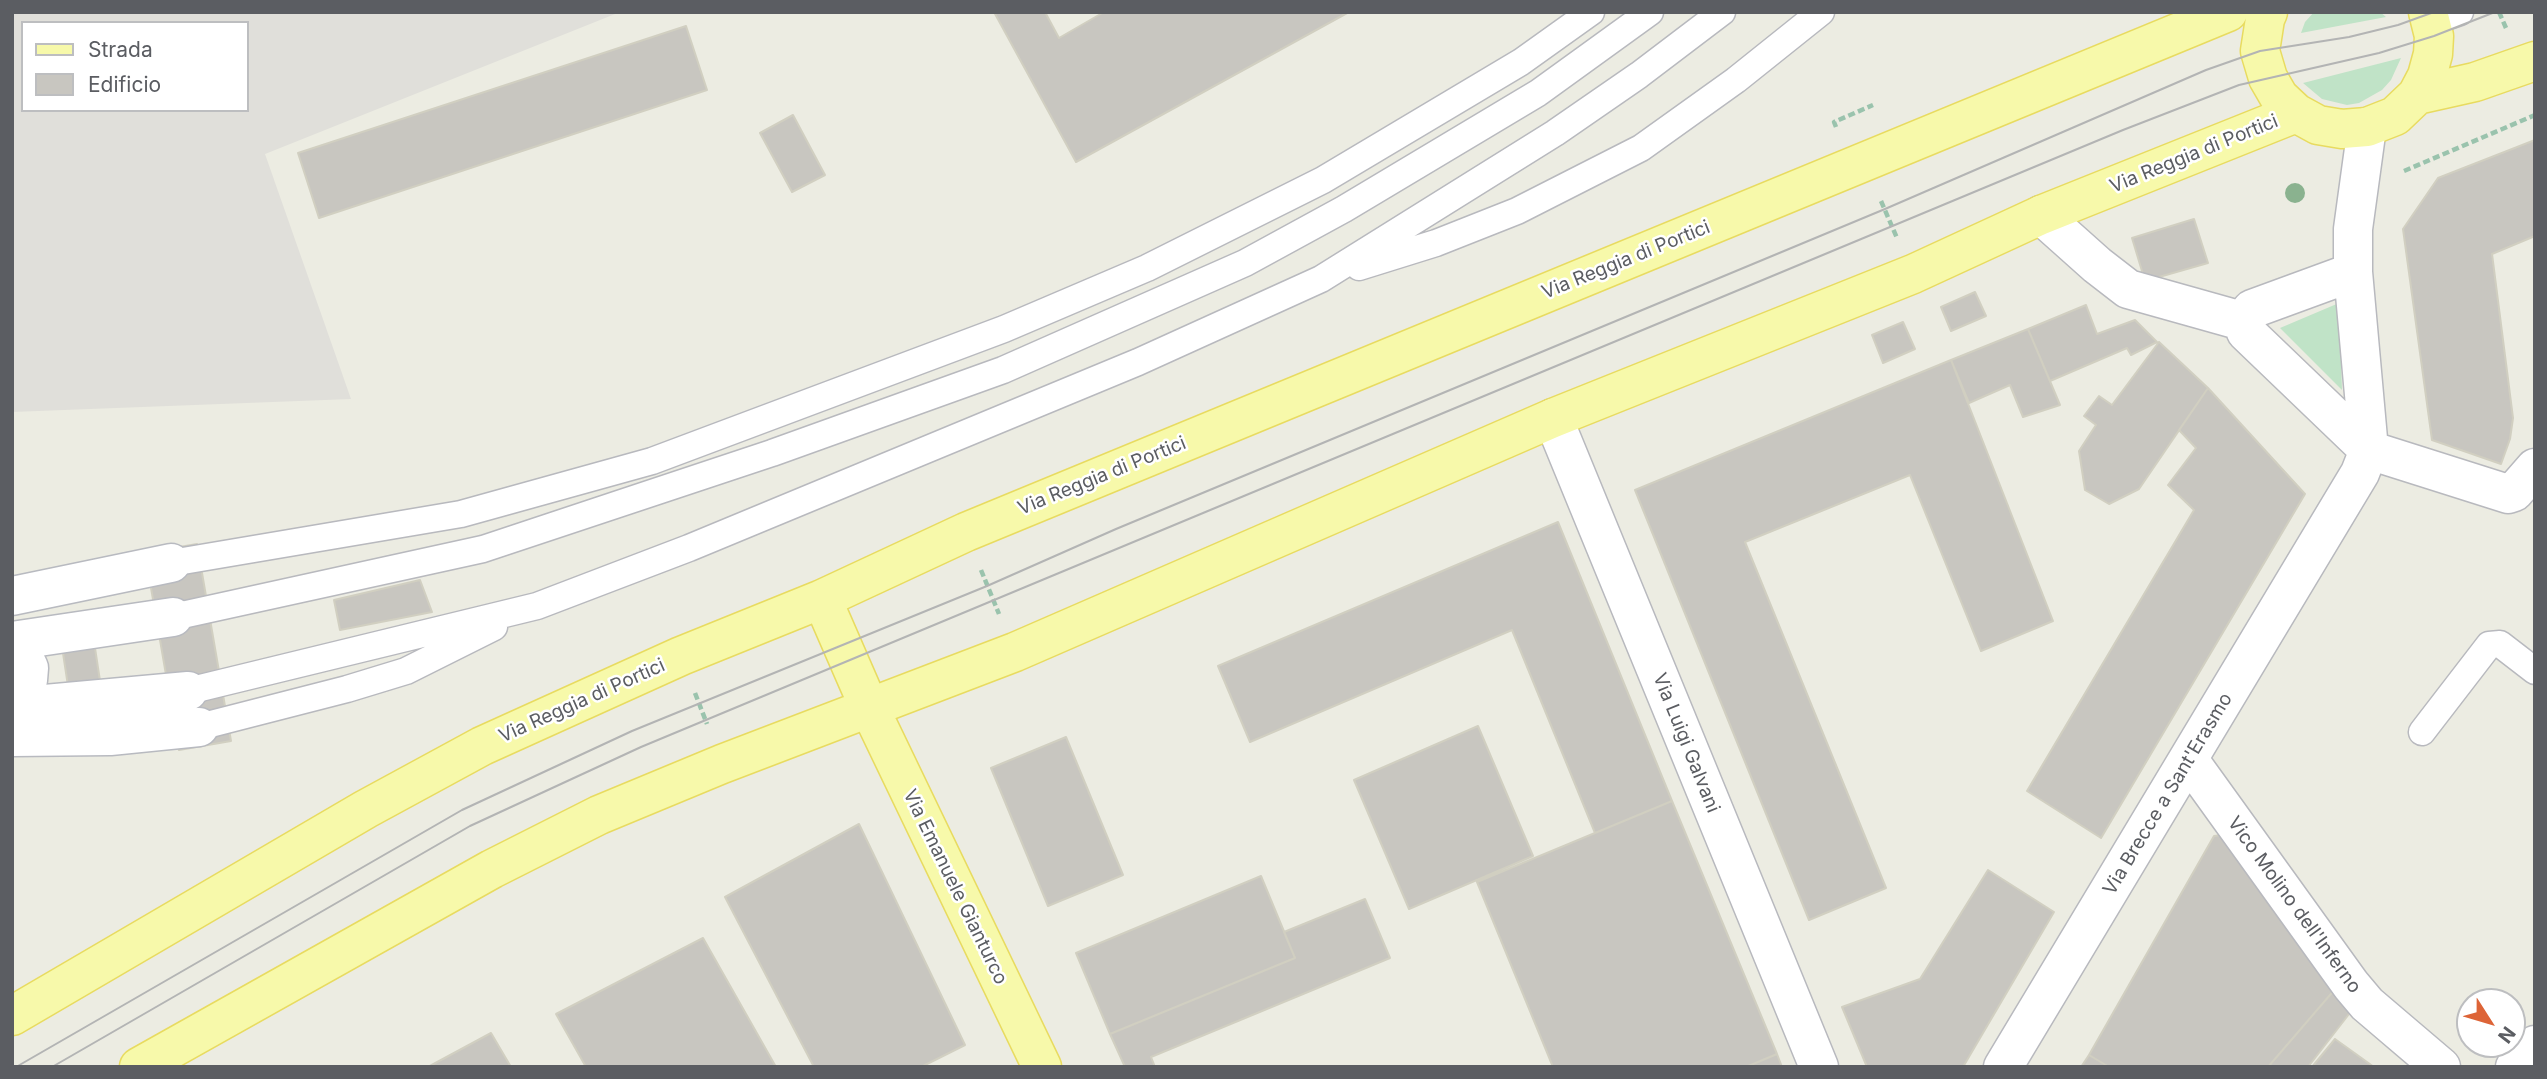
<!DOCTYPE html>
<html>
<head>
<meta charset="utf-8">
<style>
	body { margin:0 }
	#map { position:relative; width:2547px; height:1079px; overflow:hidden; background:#ecece2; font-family:Inter,sans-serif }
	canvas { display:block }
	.frame { position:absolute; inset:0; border:14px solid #5b5d62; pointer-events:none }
	.legend { position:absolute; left:21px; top:21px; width:228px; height:91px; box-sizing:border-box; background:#fff; border:2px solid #bdbec0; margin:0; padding:9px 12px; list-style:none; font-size:21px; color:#5b5d62 }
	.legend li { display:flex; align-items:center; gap:14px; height:35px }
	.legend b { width:35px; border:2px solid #bdbec0 }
	.north { position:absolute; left:2456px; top:988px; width:70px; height:70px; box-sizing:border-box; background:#fff; border:2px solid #bdbec0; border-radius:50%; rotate:127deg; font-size:19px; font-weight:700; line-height:28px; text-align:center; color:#5b5d62 }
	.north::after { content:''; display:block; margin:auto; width:24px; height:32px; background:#dd6437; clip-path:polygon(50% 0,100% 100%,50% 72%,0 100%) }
</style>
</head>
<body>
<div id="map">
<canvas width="2547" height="1079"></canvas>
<div class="frame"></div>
<ul class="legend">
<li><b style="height:9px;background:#f7f9aa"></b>Strada</li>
<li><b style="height:19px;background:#c8c6c0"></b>Edificio</li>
</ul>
<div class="north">N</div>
</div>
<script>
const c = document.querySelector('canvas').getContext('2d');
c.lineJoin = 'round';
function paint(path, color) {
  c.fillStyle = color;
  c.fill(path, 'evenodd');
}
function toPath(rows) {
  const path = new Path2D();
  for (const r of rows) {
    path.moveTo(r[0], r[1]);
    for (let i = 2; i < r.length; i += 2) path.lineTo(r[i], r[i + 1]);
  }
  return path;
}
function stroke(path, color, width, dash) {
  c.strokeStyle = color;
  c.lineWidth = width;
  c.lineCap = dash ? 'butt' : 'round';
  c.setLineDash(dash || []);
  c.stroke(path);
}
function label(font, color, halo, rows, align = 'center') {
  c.font = font + ' Inter,sans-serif';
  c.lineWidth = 5;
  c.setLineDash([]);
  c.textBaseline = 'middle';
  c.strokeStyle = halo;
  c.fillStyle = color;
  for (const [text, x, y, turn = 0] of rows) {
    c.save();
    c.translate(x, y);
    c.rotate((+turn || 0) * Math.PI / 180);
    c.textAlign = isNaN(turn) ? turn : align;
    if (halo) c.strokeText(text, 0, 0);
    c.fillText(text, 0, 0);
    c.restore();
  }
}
paint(toPath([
	[12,12,620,12,265,154,351,399,12,412],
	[23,23,247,23,247,110,23,110]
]), '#e0dfda');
paint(toPath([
	[2314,12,2380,12,2386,17,2301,33,2305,22],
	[2401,58,2391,80,2382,90,2359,103,2347,105,2322,99,2303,83],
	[2339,303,2342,390,2280,328]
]), '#c0e3c7');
const building = toPath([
	[994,12,1045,12,1059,38,1104,12,1349,12,1076,162,994,12],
	[686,26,707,90,319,218,298,153,686,26],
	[793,115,825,175,792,192,760,133,793,115],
	[2535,140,2535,236,2492,254,2513,418,2510,439,2501,464,2432,440,2403,229,2438,178,2535,140],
	[2194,219,2208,263,2145,281,2132,238,2194,219],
	[1975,292,1986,316,1951,331,1941,307,1975,292],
	[2086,305,2097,334,2135,320,2157,342,2131,355,2127,348,2050,381,2028,329,2086,305],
	[1903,322,1915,349,1883,363,1872,335,1903,322],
	[2028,329,2060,405,2023,417,2010,385,1969,403,1951,360,2028,329],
	[2159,342,2208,388,2139,489,2109,504,2085,490,2079,451,2096,425,2084,416,2099,396,2112,405,2159,342],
	[1951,360,2053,621,1981,651,1910,475,1745,542,1886,888,1809,920,1635,490,1951,360],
	[2208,388,2305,494,2101,838,2027,791,2194,510,2168,485,2196,448,2179,430,2208,388],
	[1558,522,1672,801,1595,833,1512,630,1250,742,1218,666,1558,522],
	[197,544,231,741,179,750,145,553,197,544],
	[420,580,432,612,340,630,334,600,420,580],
	[95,648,100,681,68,686,63,653,95,648],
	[1478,726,1533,856,1409,909,1354,780,1478,726],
	[1066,737,1123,875,1048,906,991,768,1066,737],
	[1672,801,1777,1054,1746,1067,1553,1067,1477,882,1672,801],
	[859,824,965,1045,921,1067,814,1067,725,897,859,824],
	[2222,835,2336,988,2268,1067,2109,1067,2089,1055,2214,836,2222,835],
	[1988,870,2054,912,1963,1067,1867,1067,1842,1007,1920,979,1988,870],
	[1261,876,1295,958,1110,1034,1076,953,1261,876],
	[1365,899,1390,958,1151,1057,1155,1067,1125,1067,1110,1034,1295,958,1284,932,1365,899],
	[703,938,776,1067,586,1067,556,1014,703,938],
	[2336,988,2356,1005,2308,1067,2268,1067,2336,988],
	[491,1033,511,1067,428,1067,491,1033],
	[2335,1039,2374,1067,2312,1067,2335,1039],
	[1777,1054,1782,1067,1746,1067,1777,1054],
	[2089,1055,2109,1067,2081,1067,2089,1055]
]);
paint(building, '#c8c6c0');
stroke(building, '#d1cfc1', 2);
const lane = toPath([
	[2431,22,2460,12],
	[1359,267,1436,243,1517,211,1641,148,1736,80,1821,12],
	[171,563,461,514,652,461,1004,329,1147,268,1323,180,1521,62,1591,12],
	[173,617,483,549,772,453,1003,370,1245,263,1344,209,1538,93,1650,12],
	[188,691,537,606,689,548,1138,362,1321,279,1555,133,1639,75,1722,12],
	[199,727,347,689,406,671,494,627],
	[2422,732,2489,645,2500,644,2535,671]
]);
const street = toPath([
	[2041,215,2097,265,2128,289,2242,321],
	[2353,272,2252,309,2242,321,2246,332,2369,450,2508,494,2514,492,2535,468],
	[1553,418,1819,1067],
	[2189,760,2351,985,2367,1004,2441,1067],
	[2003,1067,2360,473,2369,450,2353,272,2353,229,2367,127],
	[2515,1067,2535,1045]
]);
const secondary = toPath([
	[12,596,171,563],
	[12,641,173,617],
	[12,644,20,649,29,668,28,680,12,699],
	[12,707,188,691],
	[12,737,110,736,199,727]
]);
const primary = toPath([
	[2268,12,2265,19,2260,51,2268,78,2279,97,2296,113,2318,125,2342,129,2367,127,2395,116,2417,95,2427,76,2433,54,2434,36,2428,12],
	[2417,95,2475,82,2535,61],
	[822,599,869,707,1042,1067],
	[12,1016,366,809,482,746,681,656,822,599,966,532,2228,12],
	[139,1067,492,869,599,815,722,764,1015,652,1553,418,1913,274,2041,215,2296,113]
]);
stroke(lane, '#b8b9be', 29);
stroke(street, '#b8b9be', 41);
stroke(secondary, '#b8bac0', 41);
stroke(primary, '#e8db60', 41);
stroke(toPath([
	[2499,12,2506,28],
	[1836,127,1834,122,1873,105],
	[2404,171,2535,115],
	[1881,201,1897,238],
	[981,570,999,614],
	[695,693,707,724]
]), '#9ac3ad', 4.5, [7, 3.5]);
stroke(lane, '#fff', 26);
stroke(street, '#fff', 38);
stroke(secondary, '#fff', 38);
stroke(primary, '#f7f9aa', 38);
stroke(toPath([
	[16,1067,462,810,632,731,987,586,1116,529,1885,209,2206,70,2260,51,2349,37,2398,25,2434,12],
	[52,1067,470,826,641,747,2123,130,2239,85,2379,53,2434,36,2495,12]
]), '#b3b4b4', 2);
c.fillStyle = '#8ab28f';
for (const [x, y] of [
	[2295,193]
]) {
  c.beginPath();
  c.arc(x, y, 10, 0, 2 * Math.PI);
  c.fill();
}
label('19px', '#5b5d62', '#fff', [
	["Via Reggia di Portici",2194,154,-22],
	["Via Reggia di Portici",1626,260,-22],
	["Via Reggia di Portici",1102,476,-22],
	["Via Reggia di Portici",582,701,-24],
	["Via Luigi Galvani",1686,743,68],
	["Via Brecce a Sant'Erasmo",2168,794,-59],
	["Via Emanuele Gianturco",955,887,64],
	["Vico Molino dell'Inferno",2294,905,54]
]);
</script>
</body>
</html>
